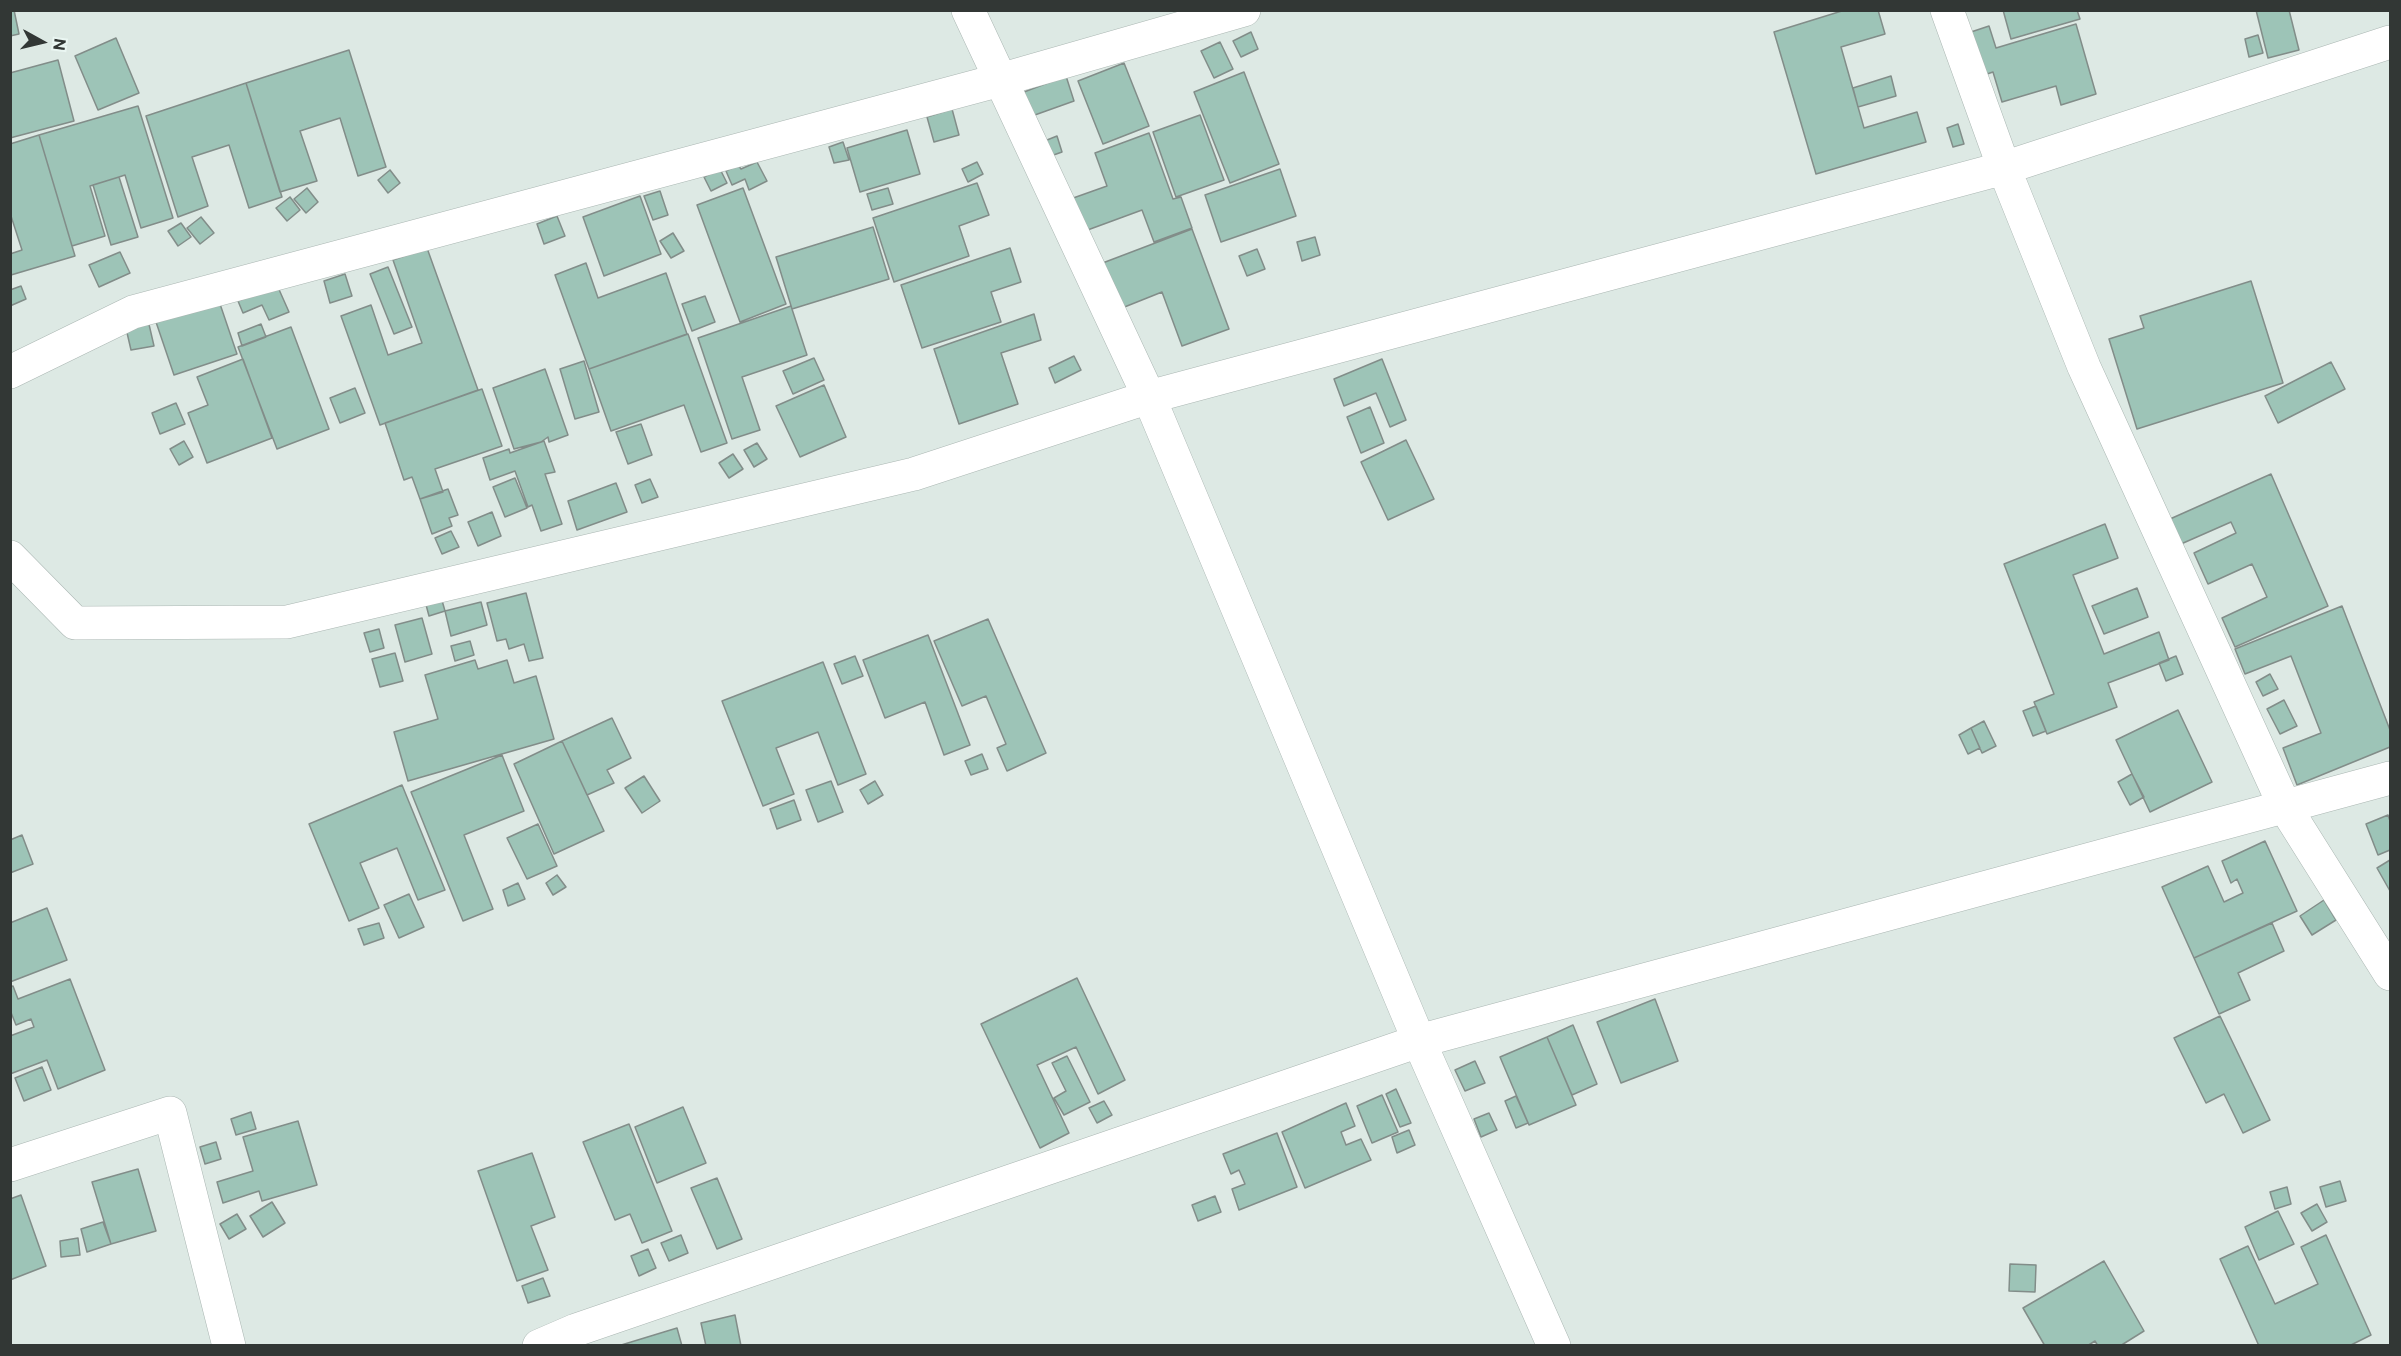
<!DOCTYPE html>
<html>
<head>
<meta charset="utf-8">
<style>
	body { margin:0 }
	#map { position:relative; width:2401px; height:1356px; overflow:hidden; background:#dde9e4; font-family:Commissioner,sans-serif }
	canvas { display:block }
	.frame { position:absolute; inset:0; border:12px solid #323735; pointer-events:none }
	.north { position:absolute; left:12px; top:12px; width:60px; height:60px; -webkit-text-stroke:4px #eaf6f2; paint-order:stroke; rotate:98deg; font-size:16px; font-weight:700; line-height:24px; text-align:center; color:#323735 }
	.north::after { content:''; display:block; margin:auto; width:21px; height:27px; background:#323735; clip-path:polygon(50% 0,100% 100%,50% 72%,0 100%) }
</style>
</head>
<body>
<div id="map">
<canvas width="2401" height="1356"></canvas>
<div class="frame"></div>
<div class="north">N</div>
</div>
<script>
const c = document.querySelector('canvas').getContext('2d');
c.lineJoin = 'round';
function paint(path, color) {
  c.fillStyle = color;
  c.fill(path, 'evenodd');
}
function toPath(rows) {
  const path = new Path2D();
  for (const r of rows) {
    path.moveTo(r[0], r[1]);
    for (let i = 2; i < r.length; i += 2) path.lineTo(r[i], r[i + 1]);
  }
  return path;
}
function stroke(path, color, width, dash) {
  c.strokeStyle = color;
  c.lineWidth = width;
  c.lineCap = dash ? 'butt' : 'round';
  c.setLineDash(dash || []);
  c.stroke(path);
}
const building = toPath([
	[10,10,14,10,19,34,10,36,10,10],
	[1845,10,1878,10,1885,34,1841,47,1864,128,1917,112,1926,142,1816,174,1774,32,1845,10],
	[2003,10,2077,10,2080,19,2011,39,2003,10],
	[2256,10,2289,10,2299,50,2268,58,2256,10],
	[2076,24,2096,94,2061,105,2056,86,2002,102,1993,72,1984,75,1971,32,1989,26,1996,48,2076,24],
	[1251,32,1258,49,1241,57,1233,41,1251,32],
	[2258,35,2263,53,2249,57,2245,39,2258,35],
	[116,38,139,93,98,110,75,56,116,38],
	[1220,42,1233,69,1214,78,1201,51,1220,42],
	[349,50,386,167,358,176,340,118,300,131,317,181,280,192,246,83,349,50],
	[58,60,74,121,10,138,10,73,58,60],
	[1124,63,1149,126,1103,144,1078,81,1124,63],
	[1244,72,1279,164,1230,183,1194,92,1244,72],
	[1066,76,1074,101,1032,116,1024,92,1066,76],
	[1891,76,1896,96,1858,107,1853,88,1891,76],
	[246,83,282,197,249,208,229,145,192,157,208,206,178,217,146,116,246,83],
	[138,106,173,218,141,228,125,175,119,177,90,186,105,236,72,246,39,135,138,106],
	[952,109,959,135,934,142,927,117,952,109],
	[1200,115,1224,180,1176,197,1153,132,1200,115],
	[1958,124,1964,144,1953,147,1947,128,1958,124],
	[907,130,920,174,860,192,847,148,907,130],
	[1149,133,1173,199,1181,197,1192,228,1154,242,1142,210,1074,235,1062,202,1107,186,1095,153,1149,133],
	[39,135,75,256,11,275,10,254,22,250,10,213,10,144,39,135],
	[1057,136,1062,152,1048,157,1042,142,1057,136],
	[843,142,849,160,834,163,829,147,843,142],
	[757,162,767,181,749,190,745,179,732,185,726,171,738,165,741,169,757,162],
	[977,162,983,174,968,182,962,169,977,162],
	[720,169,727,183,711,191,704,177,720,169],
	[1280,169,1296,216,1221,242,1205,195,1280,169],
	[390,170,400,183,388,193,378,180,390,170],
	[119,177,138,237,111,245,93,185,119,177],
	[977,183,989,215,959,226,969,256,894,282,873,218,977,183],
	[307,188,318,202,306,213,294,199,307,188],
	[743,188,786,304,740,322,697,205,743,188],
	[888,188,893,204,872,210,867,194,888,188],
	[660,191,668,215,653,220,644,196,660,191],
	[640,196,661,254,604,276,583,217,640,196],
	[290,197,300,210,287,221,276,208,290,197],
	[557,216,565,236,544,244,537,224,557,216],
	[201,217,214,233,200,244,187,228,201,217],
	[181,223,191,237,178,246,168,231,181,223],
	[873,227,889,279,792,309,776,257,873,227],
	[1192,229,1229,329,1182,346,1162,292,1117,310,1100,264,1192,229],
	[673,233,684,251,671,258,660,241,673,233],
	[1315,237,1320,255,1302,261,1297,242,1315,237],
	[427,248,478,390,380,425,341,316,371,305,388,355,422,343,393,260,427,248],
	[1010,248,1021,282,991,292,1001,322,922,348,901,285,1010,248],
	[1257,249,1265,269,1247,276,1239,256,1257,249],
	[120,252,130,273,99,287,89,265,120,252],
	[586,263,598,298,666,273,687,334,589,369,555,275,586,263],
	[388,267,412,327,394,334,370,274,388,267],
	[345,274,352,296,330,303,324,281,345,274],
	[2251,281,2283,383,2137,429,2109,339,2144,328,2140,316,2251,281],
	[277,285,289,312,269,320,262,305,243,313,238,301,277,285],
	[21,286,26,299,10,306,10,290,21,286],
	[705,296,715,322,692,331,682,304,705,296],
	[219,301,237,354,174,375,156,322,219,301],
	[791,306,807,355,742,377,760,430,732,439,698,338,791,306],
	[1034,314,1041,340,1001,353,1018,404,959,424,934,349,1034,314],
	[148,320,154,346,131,350,125,324,148,320],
	[261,324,266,337,242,346,238,333,261,324],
	[291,327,329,429,277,449,238,347,291,327],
	[688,334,727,443,701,452,684,405,611,431,589,369,688,334],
	[1074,356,1081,370,1055,383,1049,368,1074,356],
	[814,358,824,380,793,394,783,371,814,358],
	[243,359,272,438,207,463,188,413,208,405,197,377,243,359],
	[1382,359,1406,420,1390,427,1376,393,1344,406,1334,379,1382,359],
	[584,361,599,412,575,419,560,369,584,361],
	[2331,362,2345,389,2278,423,2265,396,2331,362],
	[545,369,568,435,549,442,548,437,541,442,514,449,493,388,545,369],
	[824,385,846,437,800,457,776,406,824,385],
	[355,388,365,413,340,423,330,398,355,388],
	[482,389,502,446,435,469,443,492,420,499,412,477,404,480,385,423,482,389],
	[176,403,185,424,160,434,152,413,176,403],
	[1370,407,1384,443,1361,453,1347,417,1370,407],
	[641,424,652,455,628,464,616,432,641,424],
	[1406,440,1434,499,1388,520,1361,462,1406,440],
	[184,441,193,457,179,465,170,449,184,441],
	[544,441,555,472,545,474,562,524,541,531,532,505,528,507,515,471,490,480,483,458,509,449,510,453,544,441],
	[757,443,767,459,754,467,744,450,757,443],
	[733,454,743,469,729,478,719,463,733,454],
	[2271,474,2328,606,2235,647,2222,618,2267,597,2252,564,2208,584,2194,553,2236,533,2231,522,2181,544,2170,519,2271,474],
	[515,478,527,508,505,517,493,487,515,478],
	[650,479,658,497,642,503,635,485,650,479],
	[616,483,627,512,577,530,568,501,616,483],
	[448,489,458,515,449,518,452,526,432,534,420,499,448,489],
	[492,512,501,536,478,546,468,522,492,512],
	[2105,524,2118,558,2073,575,2104,654,2159,632,2169,660,2108,683,2117,707,2047,734,2034,702,2054,694,2004,564,2105,524],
	[451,531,459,547,442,554,435,538,451,531],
	[2137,588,2148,617,2104,634,2092,606,2137,588],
	[526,593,543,658,529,661,524,644,509,649,506,639,497,641,487,603,526,593],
	[441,597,445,611,429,616,425,601,441,597],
	[481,602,487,625,451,636,445,611,481,602],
	[2342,606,2390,730,2390,747,2297,785,2283,748,2321,733,2291,656,2245,674,2235,649,2342,606],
	[422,618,432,654,405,662,395,625,422,618],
	[988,619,1046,753,1007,771,997,748,1006,744,986,696,962,706,934,641,988,619],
	[379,629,384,648,370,652,364,633,379,629],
	[928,635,970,745,944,755,925,702,885,718,863,660,928,635],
	[470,641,474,655,455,661,451,646,470,641],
	[395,653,403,681,380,687,372,659,395,653],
	[855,656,863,676,842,684,834,664,855,656],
	[2176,656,2183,674,2166,681,2159,663,2176,656],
	[475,660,478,669,507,660,514,683,536,676,554,739,408,781,394,732,438,719,425,675,475,660],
	[823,662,866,774,838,785,818,732,776,748,794,794,763,806,722,701,823,662],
	[2270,674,2278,689,2263,696,2256,682,2270,674],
	[2284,700,2297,726,2280,734,2267,709,2284,700],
	[2036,706,2046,731,2033,736,2023,711,2036,706],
	[2178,710,2212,782,2150,812,2116,740,2178,710],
	[612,718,631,758,607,770,614,783,587,795,562,741,612,718],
	[1984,721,1996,746,1982,753,1971,728,1984,721],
	[1971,728,1980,748,1968,754,1959,735,1971,728],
	[562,741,604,831,554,854,514,764,562,741],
	[982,754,988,769,971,775,965,761,982,754],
	[502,755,524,811,464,835,493,909,463,921,411,792,502,755],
	[2132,774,2144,797,2130,805,2118,782,2132,774],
	[644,776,660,801,642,813,625,788,644,776],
	[831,781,843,812,818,822,806,790,831,781],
	[875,781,883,795,868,804,860,790,875,781],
	[402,785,445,890,418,900,397,848,360,863,379,908,349,921,309,824,402,785],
	[794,800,801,820,777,829,770,809,794,800],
	[2388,815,2390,821,2390,850,2378,855,2366,824,2388,815],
	[538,824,557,866,527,879,507,838,538,824],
	[22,835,33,864,10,873,10,840,22,835],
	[2265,841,2297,911,2194,958,2162,887,2208,866,2224,902,2243,893,2237,879,2231,883,2222,861,2265,841],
	[2390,860,2390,891,2377,868,2390,860],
	[557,875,566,887,553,895,546,883,557,875],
	[518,883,525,899,508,906,503,890,518,883],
	[409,894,424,927,399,938,384,905,409,894],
	[2324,900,2336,920,2312,935,2300,916,2324,900],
	[47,908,67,960,10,982,10,923,47,908],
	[379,923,384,938,364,945,358,929,379,923],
	[2272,923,2284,951,2238,973,2250,1000,2219,1014,2194,958,2272,923],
	[1077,978,1125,1080,1098,1094,1076,1047,1037,1065,1069,1133,1040,1148,981,1024,1077,978],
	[70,979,105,1070,58,1089,47,1060,10,1074,10,1036,34,1027,31,1019,16,1025,10,1010,10,987,13,986,18,999,70,979],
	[1655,999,1678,1061,1621,1083,1597,1022,1655,999],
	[2220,1016,2270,1120,2243,1133,2224,1094,2206,1103,2174,1038,2220,1016],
	[1573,1025,1597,1084,1572,1095,1547,1037,1573,1025],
	[1547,1037,1576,1105,1529,1125,1500,1057,1547,1037],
	[1067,1056,1090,1102,1064,1115,1054,1098,1066,1091,1052,1063,1067,1056],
	[1475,1061,1485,1083,1465,1091,1455,1070,1475,1061],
	[42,1067,51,1090,24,1101,15,1078,42,1067],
	[1396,1089,1411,1123,1400,1127,1386,1094,1396,1089],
	[1382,1095,1398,1132,1372,1143,1357,1106,1382,1095],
	[1516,1096,1528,1123,1516,1128,1505,1101,1516,1096],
	[1104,1101,1112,1115,1097,1123,1089,1108,1104,1101],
	[1346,1103,1355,1126,1341,1132,1346,1145,1361,1139,1371,1160,1305,1188,1282,1132,1346,1103],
	[683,1107,706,1163,657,1183,635,1127,683,1107],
	[251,1112,256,1129,236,1135,231,1119,251,1112],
	[1489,1113,1497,1130,1481,1137,1474,1119,1489,1113],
	[298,1121,317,1185,262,1201,259,1191,223,1203,217,1182,253,1171,243,1137,298,1121],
	[629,1124,672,1231,642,1243,630,1214,615,1220,583,1142,629,1124],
	[1409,1130,1415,1145,1397,1153,1392,1137,1409,1130],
	[1277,1133,1297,1187,1239,1210,1232,1189,1245,1184,1239,1170,1231,1174,1223,1154,1277,1133],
	[216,1142,221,1159,205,1164,200,1147,216,1142],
	[532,1153,555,1217,531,1226,548,1270,517,1281,478,1171,532,1153],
	[138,1169,156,1231,111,1244,92,1182,138,1169],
	[717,1178,742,1239,717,1249,691,1188,717,1178],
	[2340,1181,2346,1201,2326,1207,2320,1187,2340,1181],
	[2287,1187,2291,1204,2275,1209,2270,1192,2287,1187],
	[21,1195,46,1266,10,1280,10,1199,21,1195],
	[1215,1196,1221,1212,1198,1221,1192,1205,1215,1196],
	[272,1202,285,1223,263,1237,250,1216,272,1202],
	[2317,1204,2327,1222,2312,1231,2301,1213,2317,1204],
	[2278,1211,2294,1244,2259,1260,2245,1227,2278,1211],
	[237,1214,246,1229,229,1239,220,1224,237,1214],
	[103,1222,111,1244,87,1252,81,1229,103,1222],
	[681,1235,688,1253,669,1261,661,1243,681,1235],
	[2326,1235,2371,1335,2349,1346,2259,1346,2220,1259,2248,1246,2275,1304,2318,1284,2301,1247,2326,1235],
	[78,1238,80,1255,61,1257,60,1241,78,1238],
	[648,1249,656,1268,639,1276,631,1256,648,1249],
	[2104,1261,2144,1331,2120,1346,2098,1346,2095,1341,2087,1346,2045,1346,2023,1308,2104,1261],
	[2010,1264,2036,1265,2035,1292,2009,1291,2010,1264],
	[543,1278,550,1296,528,1303,522,1286,543,1278],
	[735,1315,741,1346,706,1346,701,1323,735,1315],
	[677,1328,682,1346,618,1346,677,1328]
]);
paint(building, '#9dc4b7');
stroke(building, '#828d89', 1.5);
const street = toPath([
	[968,10,1149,397,1419,1041,1554,1346],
	[1947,10,2004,168,2084,367,2285,807,2390,974],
	[10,372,133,312,1000,80,1244,10],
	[10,557,75,623,287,622,914,474,1149,397,2004,168,2390,42],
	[10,1165,170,1113,229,1346],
	[539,1346,576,1330,1419,1041,2390,778]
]);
stroke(street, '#abb7b3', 34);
stroke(street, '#fff', 33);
</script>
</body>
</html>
